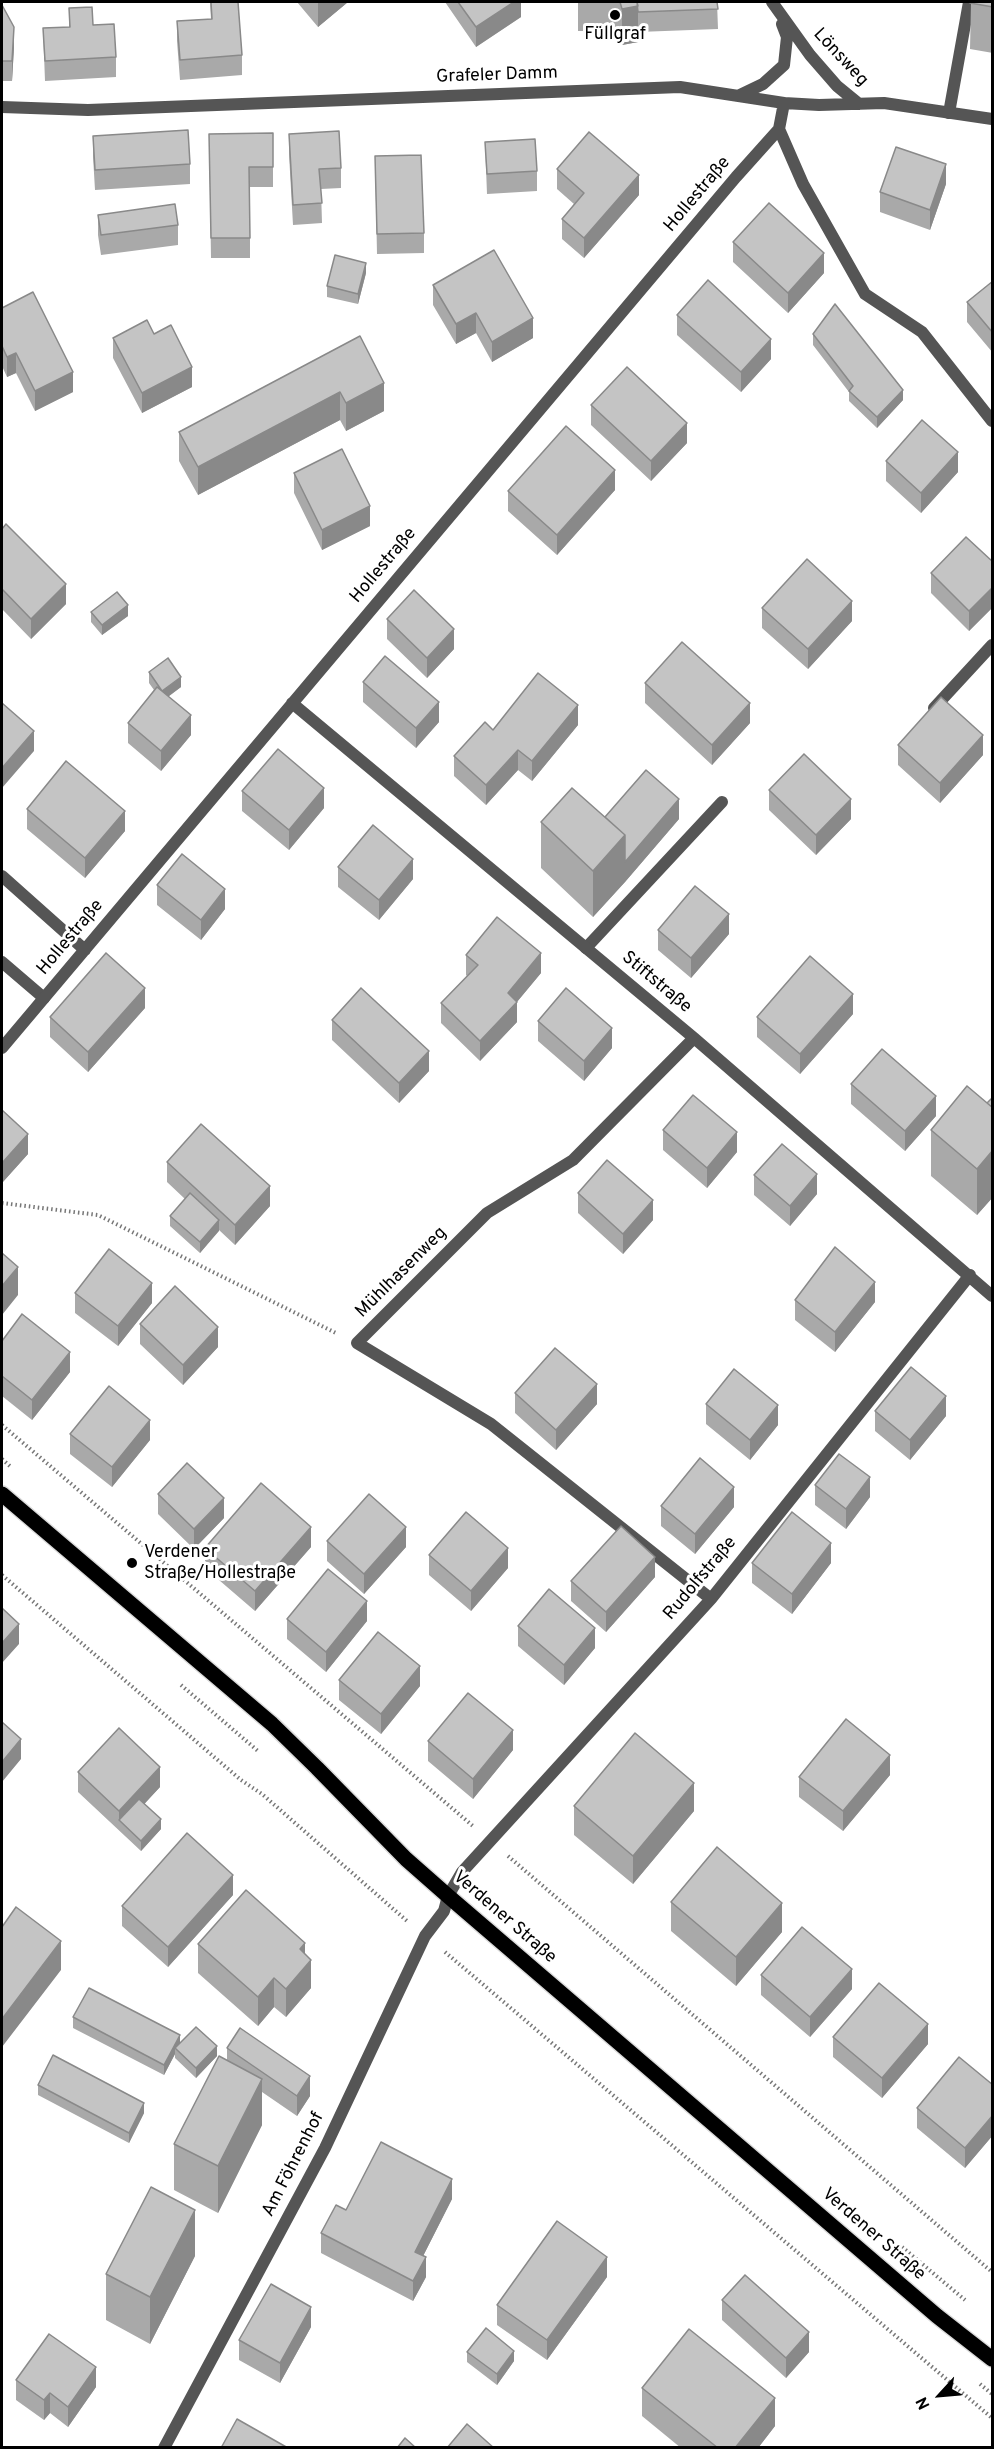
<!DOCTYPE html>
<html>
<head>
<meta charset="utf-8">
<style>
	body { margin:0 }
	#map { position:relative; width:994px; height:2449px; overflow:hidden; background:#fff; font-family:Overpass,sans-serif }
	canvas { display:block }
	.frame { position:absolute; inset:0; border:3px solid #000; pointer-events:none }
	.north { position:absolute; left:910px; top:2365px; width:60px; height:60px; -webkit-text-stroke:4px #fff; paint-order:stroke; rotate:244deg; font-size:16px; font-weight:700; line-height:24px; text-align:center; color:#000 }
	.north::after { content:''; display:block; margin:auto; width:21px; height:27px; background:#000; clip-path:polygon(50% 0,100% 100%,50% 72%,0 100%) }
</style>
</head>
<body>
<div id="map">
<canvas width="994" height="2449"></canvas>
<div class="frame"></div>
<div class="north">N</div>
</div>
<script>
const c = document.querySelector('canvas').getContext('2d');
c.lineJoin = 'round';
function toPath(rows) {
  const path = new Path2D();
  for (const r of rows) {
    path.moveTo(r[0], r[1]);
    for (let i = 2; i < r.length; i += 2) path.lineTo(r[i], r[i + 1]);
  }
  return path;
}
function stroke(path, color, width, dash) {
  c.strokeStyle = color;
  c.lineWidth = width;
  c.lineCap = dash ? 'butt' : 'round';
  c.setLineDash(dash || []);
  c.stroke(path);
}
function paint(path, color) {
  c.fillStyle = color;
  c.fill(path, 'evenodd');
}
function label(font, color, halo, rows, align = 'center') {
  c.font = font + ' Overpass,sans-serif';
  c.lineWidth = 6;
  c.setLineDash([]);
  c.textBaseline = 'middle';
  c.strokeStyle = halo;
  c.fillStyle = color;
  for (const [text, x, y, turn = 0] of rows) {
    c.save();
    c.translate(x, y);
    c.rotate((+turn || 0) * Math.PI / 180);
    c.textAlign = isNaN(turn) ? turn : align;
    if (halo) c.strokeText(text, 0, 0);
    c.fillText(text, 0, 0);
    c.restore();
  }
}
const primary = toPath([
	[2,1494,272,1724,317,1768,406,1859,448,1896,937,2316,992,2359]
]);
stroke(primary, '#dbdbdb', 18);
stroke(toPath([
	[2,1203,98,1215,336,1333],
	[2,1425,473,1826],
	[2,1459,12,1468],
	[2,1575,241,1780,262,1794,407,1921],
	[181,1685,258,1751],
	[508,1856,992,2272],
	[445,1952,992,2418],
	[902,2247,965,2300],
	[980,2384,992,2394]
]), '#777', 4, [1.5, 3]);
stroke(toPath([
	[949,113,969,2],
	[934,708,992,645],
	[586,948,722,802],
	[2,962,44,998]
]), '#555', 12);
stroke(toPath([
	[772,2,810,55,837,86,859,104],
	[738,96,763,84,784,65,787,37,782,24],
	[2,107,88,110,680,87,784,103,819,105,884,103,992,119],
	[779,129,803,184,865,294,922,332,992,421],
	[292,703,694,1038,992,1296],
	[2,876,85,950],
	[694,1038,573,1160,487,1213,357,1343,491,1424,711,1599],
	[2,1048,736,177,779,129,784,103],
	[164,2448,325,2148,425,1936,444,1911,448,1896,462,1872,711,1599,970,1275]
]), '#555', 12);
stroke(primary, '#000', 15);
paint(toPath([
	[210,2,238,2,242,55,242,75,180,80,177,41,177,21,211,19],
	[297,2,348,2,318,27],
	[445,2,521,2,521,17,476,47],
	[578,2,717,2,718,29,638,32,638,42,622,45,619,31,578,31],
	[971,2,993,2,993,53,970,49],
	[2,5,14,47,12,81,2,81],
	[69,8,93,25,116,57,116,77,45,81,43,28,69,27],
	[273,133,273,187,250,187,250,258,211,258,209,134],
	[289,134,341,168,341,188,321,189,322,223,293,225,289,154],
	[93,136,190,164,190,184,95,190,93,156],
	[485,142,537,171,537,191,487,194],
	[375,156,424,233,424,253,377,254],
	[557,169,639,195,584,258,562,239,562,219,574,204,557,189],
	[946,184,930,230,880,212,880,192],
	[98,215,178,225,178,245,101,255,98,235],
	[733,242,824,273,788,313,733,262],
	[366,273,358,304,327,297,327,286],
	[993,281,993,353,967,322,967,302],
	[433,285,533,338,492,362,476,333,456,344,433,305],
	[2,308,73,392,35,411,16,373,7,377,2,366],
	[677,315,771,359,741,392,677,335],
	[813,334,903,400,877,428,849,401,849,392,813,345],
	[360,336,384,411,346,431,340,420,198,495,179,461,179,432],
	[113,338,192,387,142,413,113,358],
	[591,405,687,443,651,481,591,425],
	[886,461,958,472,921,513,886,481],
	[294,473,370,526,322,550,294,493],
	[615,490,557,555,508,511,508,491],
	[2,529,66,604,31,639,2,609],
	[993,562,993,607,969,631,931,593,931,573],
	[762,608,852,621,808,669,762,628],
	[91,612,128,616,102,635,91,622],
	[387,619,454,649,427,678,387,639],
	[149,672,181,687,168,697,191,735,161,771,128,743,128,723,154,690,149,683],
	[363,682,439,722,416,748,363,702],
	[645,683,750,723,712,765,645,703],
	[578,725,532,781,518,770,486,805,454,776,454,756,493,730],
	[898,745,983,755,940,803,898,765],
	[769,790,851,819,816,855,769,810],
	[242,791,324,808,289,850,242,811],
	[27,809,125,831,85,878,27,829],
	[605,817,679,819,625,882,593,917,541,868,541,822],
	[338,867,413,879,379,920,338,887],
	[157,885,225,909,201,940,157,905],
	[658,930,729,934,691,978,658,950],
	[466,955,541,973,517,1002,517,1022,480,1061,441,1023,441,1003,467,976,466,975],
	[145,1008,88,1072,50,1037,50,1017],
	[853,1014,800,1074,757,1037,757,1017],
	[332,1020,429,1071,399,1103,332,1040],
	[538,1021,612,1048,584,1081,538,1041],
	[851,1084,936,1116,905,1151,851,1104],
	[993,1097,993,1197,977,1215,931,1176,931,1130,987,1103],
	[2,1110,28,1154,2,1183],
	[663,1130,737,1152,707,1188,663,1150],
	[167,1162,270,1206,235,1245,219,1230,200,1253,170,1226,170,1216,185,1199,167,1182],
	[754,1175,817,1194,790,1226,754,1195],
	[578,1193,653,1220,623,1254,578,1213],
	[75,1293,152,1303,118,1346,75,1313],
	[795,1300,875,1302,835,1352,795,1320],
	[140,1324,218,1347,183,1385,140,1344],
	[2,1341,70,1372,32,1420,2,1396],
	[515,1393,597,1404,556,1450,515,1413],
	[706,1404,778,1425,750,1460,706,1424],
	[875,1411,946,1416,910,1460,875,1431],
	[70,1434,150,1440,112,1487,70,1454],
	[815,1485,870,1497,846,1529,815,1505],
	[158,1494,224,1518,194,1549,158,1514],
	[661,1506,734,1507,695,1554,661,1526],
	[327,1541,406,1547,364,1594,327,1561],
	[311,1547,255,1611,205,1568,205,1548],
	[429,1555,508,1568,471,1611,429,1575],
	[752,1563,831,1563,792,1614,752,1583],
	[655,1577,606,1632,571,1601,571,1581],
	[287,1619,367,1621,326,1672,287,1639],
	[518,1626,595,1648,564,1685,518,1646],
	[339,1680,420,1686,381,1734,339,1700],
	[428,1741,513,1750,473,1799,428,1761],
	[78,1772,160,1787,144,1804,161,1829,141,1851,78,1792],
	[890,1775,843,1831,799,1797,799,1777],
	[574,1806,694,1811,633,1884,574,1835],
	[233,1895,168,1967,122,1926,122,1906],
	[671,1902,782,1932,736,1986,671,1931],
	[198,1944,305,1954,311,1988,286,2017,274,2007,258,2026,198,1973],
	[761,1975,852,1989,810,2037,761,1995],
	[73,2017,180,2043,217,2056,196,2078,175,2058,175,2054,164,2075,73,2028],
	[833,2037,928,2044,882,2098,833,2057],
	[227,2048,310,2096,297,2116,262,2092,262,2125,218,2213,174,2190,174,2144,227,2060],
	[38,2085,144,2113,129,2143,38,2095],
	[993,2085,993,2135,965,2168,917,2128,917,2108],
	[452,2199,423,2256,426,2277,413,2301,321,2253,321,2233,346,2210],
	[195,2256,150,2344,106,2320,106,2274],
	[607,2277,547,2360,497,2325,497,2305],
	[722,2300,809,2352,786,2378,722,2320],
	[311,2327,280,2383,239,2360,239,2340],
	[467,2352,514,2361,497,2385,467,2362],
	[16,2380,96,2387,68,2427,50,2413,44,2420,16,2400],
	[642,2388,775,2426,758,2448,681,2448,642,2416]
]), '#a9a9a9');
paint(toPath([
	[318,2,348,2,318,27],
	[514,2,521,2,521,17,476,47,476,27],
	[638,6,638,42,622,45,622,9],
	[14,27,14,47,12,81,12,61],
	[946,164,946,184,930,230,930,210],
	[639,175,639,195,584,258,584,238],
	[824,253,824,273,788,313,788,293],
	[366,263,366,273,358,304,358,294],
	[476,313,476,333,456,344,456,324],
	[533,318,533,338,492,362,492,342],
	[771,339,771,359,741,392,741,372],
	[16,353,16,373,7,377,7,357],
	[192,367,192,387,142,413,142,393],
	[73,372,73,392,35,411,35,391],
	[384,383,384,411,346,431,346,403],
	[903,390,903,400,877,428,877,417],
	[340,392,340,420,198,495,198,467],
	[687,423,687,443,651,481,651,461],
	[958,452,958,472,921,513,921,493],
	[615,470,615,490,557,555,557,535],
	[370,506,370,526,322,550,322,530],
	[66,584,66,604,31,639,31,619],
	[993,587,993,607,969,631,969,611],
	[852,601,852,621,808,669,808,649],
	[128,605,128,616,102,635,102,625],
	[454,629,454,649,427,678,427,658],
	[181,677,181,687,162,701,162,691],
	[439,702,439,722,416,748,416,728],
	[750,703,750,723,712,765,712,745],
	[578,705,578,725,532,781,532,761],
	[191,715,191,735,161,771,161,751],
	[34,731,34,751,2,788,2,768],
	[983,735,983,755,940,803,940,783],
	[518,750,518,770,486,805,486,785],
	[324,788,324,808,289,850,289,830],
	[679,799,679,819,625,882,593,917,593,871,625,835],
	[851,799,851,819,816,855,816,835],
	[125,811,125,831,85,878,85,858],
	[413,859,413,879,379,920,379,900],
	[225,889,225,909,201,940,201,920],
	[729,914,729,934,691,978,691,958],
	[541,953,541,973,516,1003,517,1002,517,1022,480,1061,480,1041,508,993],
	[145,988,145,1008,88,1072,88,1052],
	[853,994,853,1014,800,1074,800,1054],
	[612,1028,612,1048,584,1081,584,1061],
	[429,1051,429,1071,399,1103,399,1083],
	[936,1096,936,1116,905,1151,905,1131],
	[737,1132,737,1152,707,1188,707,1168],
	[28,1134,28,1154,2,1183,2,1163],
	[993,1150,993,1197,977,1215,977,1169],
	[817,1174,817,1194,790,1226,790,1206],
	[270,1186,270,1206,235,1245,235,1225],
	[653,1200,653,1220,623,1254,623,1234],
	[219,1220,219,1231,200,1253,200,1242],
	[18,1267,18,1295,2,1315,2,1286],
	[875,1282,875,1302,835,1352,835,1332],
	[152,1283,152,1303,118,1346,118,1326],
	[218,1327,218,1347,183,1385,183,1365],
	[70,1352,70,1372,32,1420,32,1400],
	[597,1384,597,1404,556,1450,556,1430],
	[946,1396,946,1416,910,1460,910,1440],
	[778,1405,778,1425,750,1460,750,1440],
	[150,1420,150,1440,112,1487,112,1467],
	[870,1477,870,1497,846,1529,846,1509],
	[734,1487,734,1507,695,1554,695,1534],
	[224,1498,224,1518,194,1549,194,1529],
	[311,1527,311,1547,255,1611,255,1591],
	[406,1527,406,1547,364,1594,364,1574],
	[831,1543,831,1563,792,1614,792,1594],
	[508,1548,508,1568,471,1611,471,1591],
	[655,1557,655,1577,606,1632,606,1612],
	[367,1601,367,1621,326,1672,326,1652],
	[19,1624,19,1644,2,1663,2,1643],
	[595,1628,595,1648,564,1685,564,1665],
	[420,1666,420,1686,381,1734,381,1714],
	[513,1730,513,1750,473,1799,473,1779],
	[21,1739,21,1759,2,1782,2,1762],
	[890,1755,890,1775,843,1831,843,1811],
	[160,1767,160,1787,125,1825,119,1820,119,1811],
	[694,1783,694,1811,633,1884,633,1856],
	[161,1819,161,1829,141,1851,141,1841],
	[233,1875,233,1895,168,1967,168,1947],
	[782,1903,782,1932,736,1986,736,1957],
	[61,1941,61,1970,2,2047,2,2019],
	[305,1943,305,1967,311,1960,311,1988,286,2017,286,1989,300,1949],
	[852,1969,852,1989,810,2037,810,2017],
	[274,1978,274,2007,258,2026,258,1997],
	[928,2024,928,2044,882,2098,882,2078],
	[180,2035,180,2045,175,2048,175,2054,164,2075,164,2065],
	[217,2046,217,2056,196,2078,196,2068],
	[310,2076,310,2096,297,2116,297,2096],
	[262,2079,262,2125,218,2213,218,2166],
	[144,2103,144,2113,129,2143,129,2133],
	[993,2115,993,2135,965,2168,965,2148],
	[452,2179,452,2199,415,2272,415,2252],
	[195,2210,195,2256,150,2344,150,2297],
	[426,2257,426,2277,413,2301,413,2281],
	[607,2257,607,2277,547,2360,547,2340],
	[311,2307,311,2327,280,2383,280,2363],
	[809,2332,809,2352,786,2378,786,2358],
	[514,2351,514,2361,497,2385,497,2374],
	[96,2367,96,2387,68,2427,68,2407],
	[50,2393,50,2413,44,2420,44,2400],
	[775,2398,775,2426,758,2448,735,2448]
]), '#898989');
const building = toPath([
	[211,2,238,2,242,55,180,60,177,21,212,19,211,2],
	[458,2,514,2,476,27,458,2],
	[620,2,637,2,638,6,622,9,620,2],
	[637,2,717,2,718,9,638,12,637,2],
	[971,2,993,2,993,7,970,3,971,2],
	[2,5,14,27,12,61,2,61,2,5],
	[92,7,93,25,114,24,116,57,45,61,43,28,70,27,69,8,92,7],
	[188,130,190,164,95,170,93,136,188,130],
	[339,131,341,168,319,169,322,203,293,205,289,134,339,131],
	[589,132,639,175,584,238,562,219,584,193,557,169,589,132],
	[273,133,273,167,249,167,250,238,211,238,209,134,273,133],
	[535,139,537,171,487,174,485,142,535,139],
	[896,147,946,164,930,210,880,192,896,147],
	[421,155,424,233,377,234,375,156,421,155],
	[769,203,824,253,788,293,733,242,769,203],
	[175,204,178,225,101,235,98,215,175,204],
	[494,250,533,318,492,342,476,313,456,324,433,285,494,250],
	[335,255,366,263,358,294,327,286,335,255],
	[708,280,771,339,741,372,677,315,708,280],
	[993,281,993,333,967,302,993,281],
	[33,292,73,372,35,391,16,353,7,357,2,346,2,308,33,292],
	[835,304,903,390,877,417,849,391,853,386,813,334,835,304],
	[147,320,154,334,171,325,192,367,142,393,113,338,147,320],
	[360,336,384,383,346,403,340,392,198,467,179,432,360,336],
	[627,367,687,423,651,461,591,405,627,367],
	[922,420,958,452,921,493,886,461,922,420],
	[566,426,615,470,557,535,508,491,566,426],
	[342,449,370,506,322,530,294,473,342,449],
	[6,524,66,584,31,619,2,589,2,529,6,524],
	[966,537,993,562,993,587,969,611,931,573,966,537],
	[807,559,852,601,808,649,762,608,807,559],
	[414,590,454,629,427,658,387,619,414,590],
	[117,592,128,605,102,625,91,612,117,592],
	[682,642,750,703,712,745,645,683,682,642],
	[385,656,439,702,416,728,363,682,385,656],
	[168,658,181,677,162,691,149,672,168,658],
	[538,673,578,705,532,761,518,750,486,785,454,756,485,722,493,730,538,673],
	[157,687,191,715,161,751,128,723,157,687],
	[941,697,983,735,940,783,898,745,941,697],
	[2,703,34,731,2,768,2,703],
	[278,749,324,788,289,830,242,791,278,749],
	[804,754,851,799,816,835,769,790,804,754],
	[66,761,125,811,85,858,27,809,66,761],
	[646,770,679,799,625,862,625,835,605,817,646,770],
	[572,788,625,835,593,871,541,822,572,788],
	[373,825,413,859,379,900,338,867,373,825],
	[182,854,225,889,201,920,157,885,182,854],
	[695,886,729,914,691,958,658,930,695,886],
	[497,917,541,953,508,993,517,1002,480,1041,441,1003,478,965,466,955,497,917],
	[106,953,145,988,88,1052,50,1017,106,953],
	[810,956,853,994,800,1054,757,1017,810,956],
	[361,988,429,1051,399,1083,332,1020,361,988],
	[566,988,612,1028,584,1061,538,1021,566,988],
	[882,1049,936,1096,905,1131,851,1084,882,1049],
	[967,1086,993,1108,993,1150,977,1169,931,1130,967,1086],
	[693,1095,737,1132,707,1168,663,1130,693,1095],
	[993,1097,993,1108,987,1103,993,1097],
	[2,1110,28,1134,2,1163,2,1110],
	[201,1124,270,1186,235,1225,167,1162,201,1124],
	[782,1144,817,1174,790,1206,754,1175,782,1144],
	[607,1160,653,1200,623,1234,578,1193,607,1160],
	[190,1193,219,1220,200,1242,170,1216,190,1193],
	[835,1247,875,1282,835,1332,795,1300,835,1247],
	[109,1249,152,1283,118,1326,75,1293,109,1249],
	[2,1253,18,1267,2,1286,2,1253],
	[175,1286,218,1327,183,1365,140,1324,175,1286],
	[22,1314,70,1352,32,1400,2,1376,2,1341,22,1314],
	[555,1348,597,1384,556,1430,515,1393,555,1348],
	[911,1367,946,1396,910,1440,875,1411,911,1367],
	[734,1369,778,1405,750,1440,706,1404,734,1369],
	[109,1386,150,1420,112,1467,70,1434,109,1386],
	[839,1454,870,1477,846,1509,815,1485,839,1454],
	[700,1458,734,1487,695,1534,661,1506,700,1458],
	[187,1463,224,1498,194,1529,158,1494,187,1463],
	[261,1483,311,1527,255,1591,205,1548,261,1483],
	[369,1494,406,1527,364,1574,327,1541,369,1494],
	[466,1512,508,1548,471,1591,429,1555,466,1512],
	[792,1512,831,1543,792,1594,752,1563,792,1512],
	[621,1526,655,1557,606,1612,571,1581,621,1526],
	[328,1569,367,1601,326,1652,287,1619,328,1569],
	[549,1589,595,1628,564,1665,518,1626,549,1589],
	[2,1608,19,1624,2,1643,2,1608],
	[378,1632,420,1666,381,1714,339,1680,378,1632],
	[468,1693,513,1730,473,1779,428,1741,468,1693],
	[846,1719,890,1755,843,1811,799,1777,846,1719],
	[2,1722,21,1739,2,1762,2,1722],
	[119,1728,160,1767,119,1811,78,1772,119,1728],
	[635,1733,694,1783,633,1856,574,1806,635,1733],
	[139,1799,161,1819,141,1841,119,1820,139,1799],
	[187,1833,233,1875,168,1947,122,1906,187,1833],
	[717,1847,782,1903,736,1957,671,1902,717,1847],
	[246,1890,305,1943,300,1949,311,1960,286,1989,274,1978,258,1997,198,1944,246,1890],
	[16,1907,61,1941,2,2019,2,1927,16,1907],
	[802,1927,852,1969,810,2017,761,1975,802,1927],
	[879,1983,928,2024,882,2078,833,2037,879,1983],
	[89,1988,180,2035,164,2065,73,2017,89,1988],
	[196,2027,217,2046,196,2068,175,2048,196,2027],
	[240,2028,310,2076,297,2096,227,2048,240,2028],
	[53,2055,144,2103,129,2133,38,2085,53,2055],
	[219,2056,262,2079,218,2166,174,2144,219,2056],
	[959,2057,993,2085,993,2115,965,2148,917,2108,959,2057],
	[381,2142,452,2179,415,2252,426,2257,413,2281,321,2233,336,2205,346,2210,381,2142],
	[151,2187,195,2210,150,2297,106,2274,151,2187],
	[557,2221,607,2257,547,2340,497,2305,557,2221],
	[745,2275,809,2332,786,2358,722,2300,745,2275],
	[271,2284,311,2307,280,2363,239,2340,271,2284],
	[486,2328,514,2351,497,2374,467,2352,486,2328],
	[689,2329,775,2398,735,2448,718,2448,642,2388,689,2329],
	[49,2334,96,2367,68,2407,50,2393,44,2400,16,2380,49,2334],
	[237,2419,288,2448,221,2448,237,2419],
	[467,2424,494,2448,447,2448,467,2424],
	[405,2438,416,2448,397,2448,405,2438]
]);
paint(building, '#c4c4c4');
stroke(building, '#898989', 1.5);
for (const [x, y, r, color] of [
	[615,15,6,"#000"],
	[132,1563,6,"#000"]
]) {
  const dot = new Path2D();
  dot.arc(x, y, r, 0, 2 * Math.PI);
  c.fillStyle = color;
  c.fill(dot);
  stroke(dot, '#fff', 2);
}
label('18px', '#000', '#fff', [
	["Füllgraf",615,35],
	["Verdener",144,1553,"left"],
	["Straße/Hollestraße",144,1574,"left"]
]);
label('18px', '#000', '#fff', [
	["Lönsweg",840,58,47],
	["Grafeler Damm",497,76,-2],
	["Hollestraße",698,195,-50],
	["Hollestraße",384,566,-50],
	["Hollestraße",71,938,-50],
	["Stiftstraße",656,983,40],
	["Mühlhasenweg",402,1273,-45],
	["Rudolfstraße",701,1579,-50],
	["Verdener Straße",504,1918,41],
	["Am Föhrenhof",294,2165,-63],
	["Verdener Straße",873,2235,41]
]);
</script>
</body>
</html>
